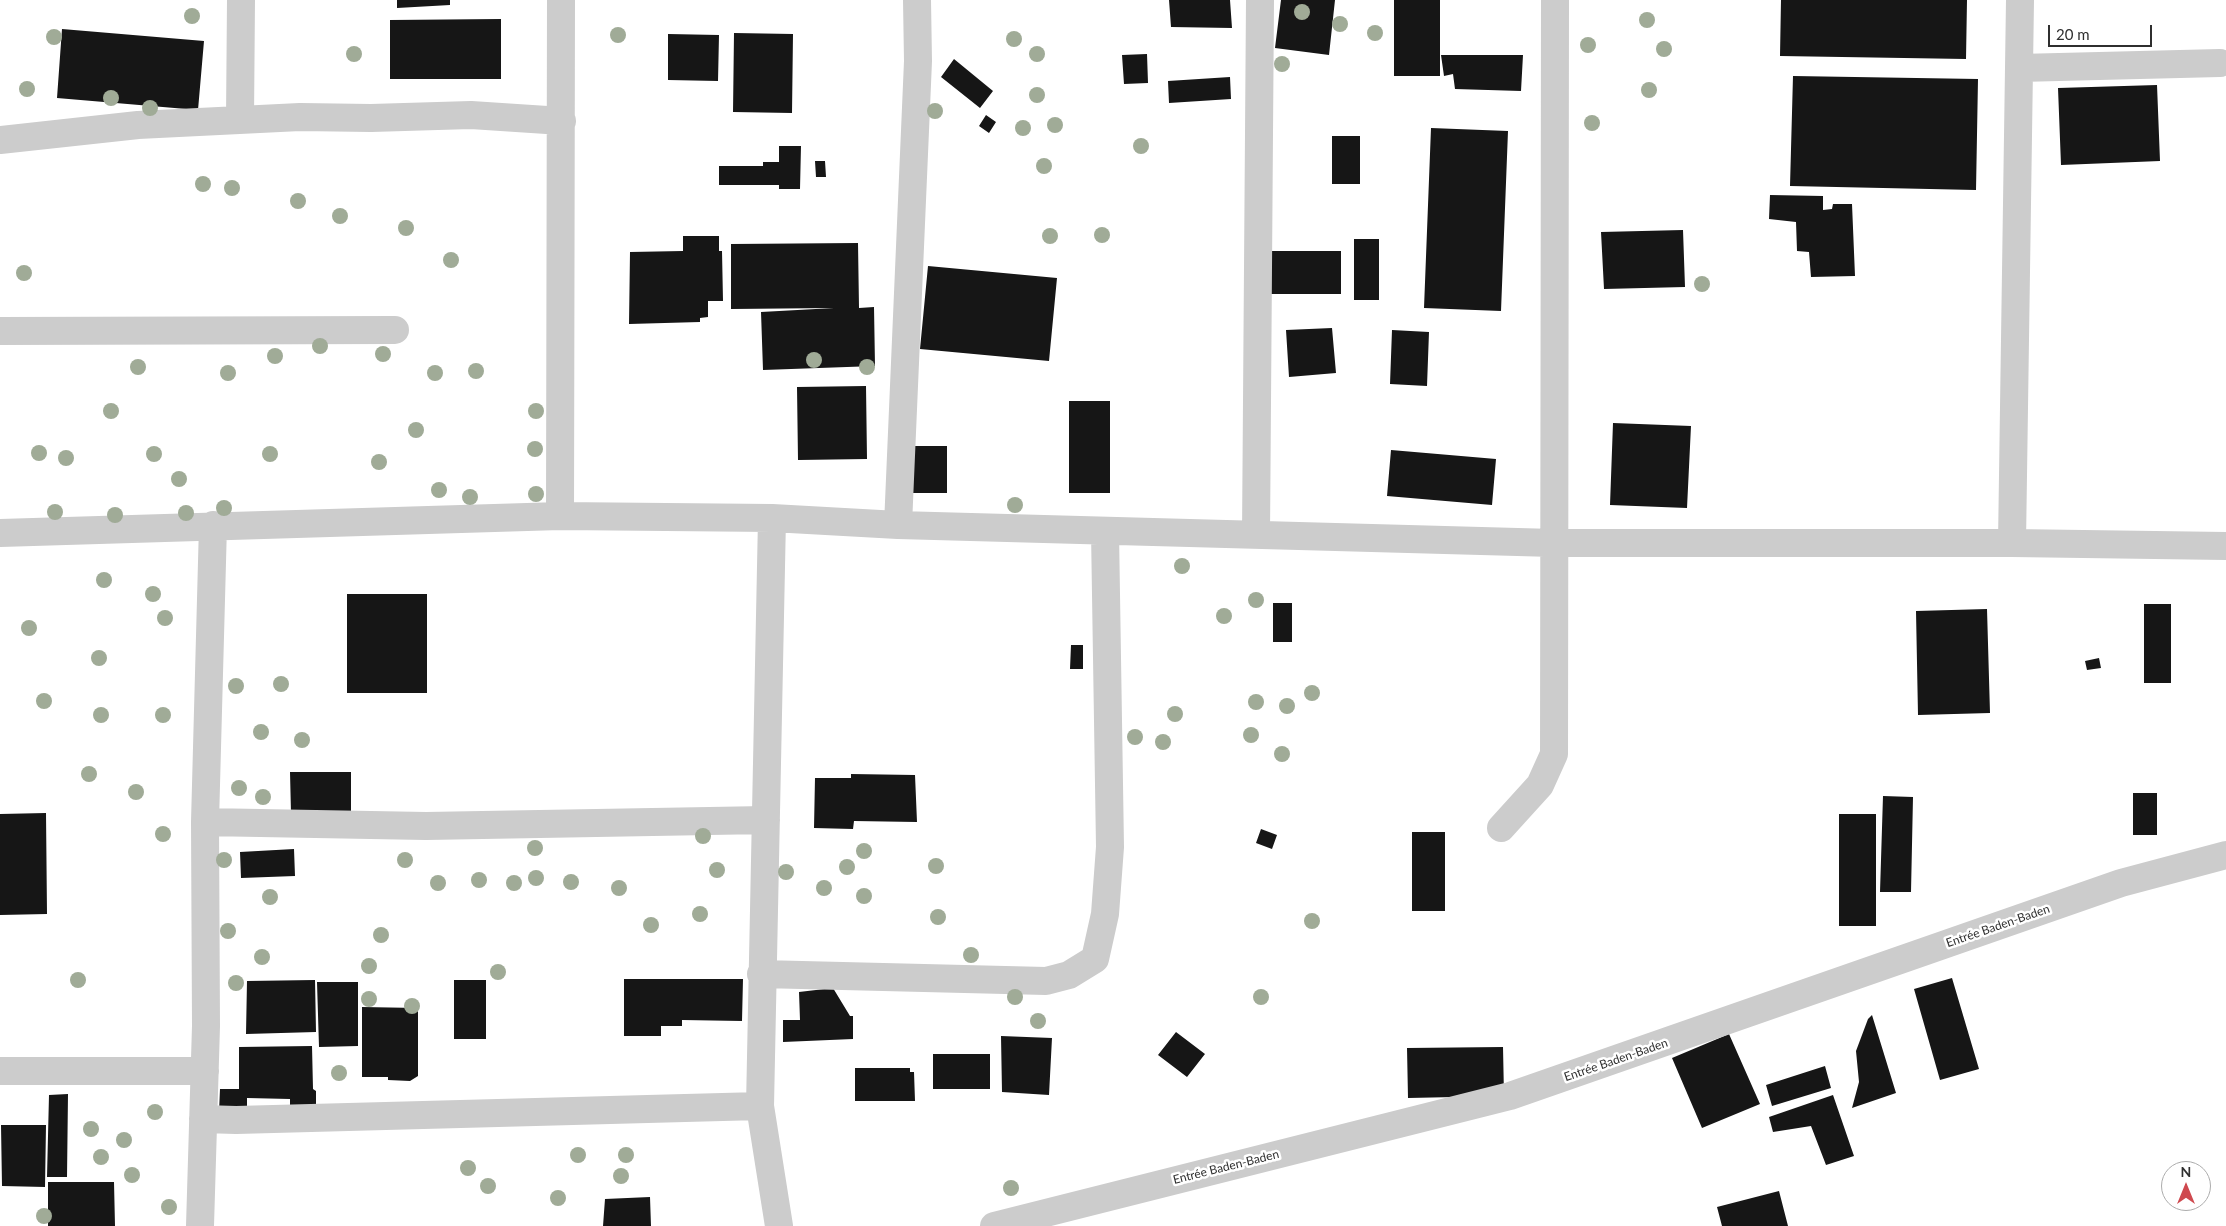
<!DOCTYPE html>
<html>
<head>
<meta charset="utf-8">
<style>
	body { margin:0 }
	#map { position:relative; width:2226px; height:1226px; overflow:hidden; background:#fff; font-family:Lato,sans-serif }
	canvas { display:block }
	.north { position:absolute; left:2161px; top:1161px; width:50px; height:50px; box-sizing:border-box; background:#fff; border:1px solid #acacac; border-radius:50%; rotate:0deg; font-size:14px; font-weight:700; line-height:20px; text-align:center; color:#2f2f2f }
	.north::after { content:''; display:block; margin:auto; width:18px; height:22px; background:#cf494f; clip-path:polygon(50% 0,100% 100%,50% 72%,0 100%) }
	.scale { position:absolute; left:2048px; top:25px; width:104px; height:22px; box-sizing:border-box; border:2px solid #2f2f2f; border-top:0; padding-left:6px; font-size:15px; line-height:18px; white-space:nowrap; color:#2f2f2f; -webkit-text-stroke:4px #fff; paint-order:stroke }
</style>
</head>
<body>
<div id="map">
<canvas width="2226" height="1226"></canvas>
<div class="north">N</div>
<div class="scale">20 m</div>
</div>
<script>
const c = document.querySelector('canvas').getContext('2d');
c.lineJoin = 'round';
function paint(path, color) {
  c.fillStyle = color;
  c.fill(path, 'evenodd');
}
function toPath(rows) {
  const path = new Path2D();
  for (const r of rows) {
    path.moveTo(r[0], r[1]);
    for (let i = 2; i < r.length; i += 2) path.lineTo(r[i], r[i + 1]);
  }
  return path;
}
function stroke(path, color, width, dash) {
  c.strokeStyle = color;
  c.lineWidth = width;
  c.lineCap = dash ? 'butt' : 'round';
  c.setLineDash(dash || []);
  c.stroke(path);
}
function label(font, color, halo, rows, align = 'center') {
  c.font = font + ' Lato,sans-serif';
  c.lineWidth = 5;
  c.setLineDash([]);
  c.textBaseline = 'middle';
  c.strokeStyle = halo;
  c.fillStyle = color;
  for (const [text, x, y, turn = 0] of rows) {
    c.save();
    c.translate(x, y);
    c.rotate((+turn || 0) * Math.PI / 180);
    c.textAlign = isNaN(turn) ? turn : align;
    if (halo) c.strokeText(text, 0, 0);
    c.fillText(text, 0, 0);
    c.restore();
  }
}
paint(toPath([
	[397,0,450,0,450,5,397,8],
	[1169,0,1230,0,1232,28,1171,27],
	[1281,0,1335,0,1329,55,1275,48],
	[1394,0,1440,0,1440,76,1394,76],
	[1781,0,1967,0,1966,59,1780,56],
	[501,19,501,79,390,79,390,20],
	[62,29,204,41,198,110,57,98],
	[734,33,793,34,792,113,733,112],
	[668,34,719,35,718,81,668,80],
	[1147,54,1148,83,1124,84,1122,55],
	[1441,55,1523,55,1521,91,1455,89,1453,74,1444,76],
	[954,59,993,91,980,108,941,77],
	[1793,76,1978,79,1976,190,1790,186],
	[1230,77,1231,99,1169,103,1168,81],
	[2157,85,2160,161,2061,165,2058,88],
	[986,115,996,122,989,133,979,126],
	[1431,128,1508,131,1501,311,1424,308],
	[1332,136,1360,136,1360,184,1332,184],
	[779,146,801,146,800,189,779,189,779,185,719,185,719,166,763,166,763,162,779,162],
	[815,161,825,161,826,177,816,177],
	[1770,195,1823,196,1823,210,1832,209,1833,204,1852,204,1855,276,1811,277,1809,252,1797,251,1796,222,1769,219],
	[1683,230,1685,287,1604,289,1601,232],
	[683,236,719,236,719,251,722,251,723,301,708,301,708,317,700,318,700,322,629,324,630,252,683,251],
	[1354,239,1379,239,1379,300,1354,300],
	[858,243,859,308,874,307,875,366,763,370,761,312,834,308,731,309,731,244],
	[1270,251,1341,251,1341,294,1270,294],
	[928,266,1057,278,1049,361,920,349],
	[1332,328,1336,373,1289,377,1286,330],
	[1392,330,1429,332,1427,386,1390,384],
	[866,386,867,459,798,460,797,387],
	[1069,401,1110,401,1110,493,1069,493],
	[1613,423,1691,426,1687,508,1610,505],
	[907,446,947,446,947,493,907,493],
	[1391,450,1496,459,1492,505,1387,496],
	[347,594,427,594,427,693,347,693],
	[1273,603,1292,603,1292,642,1273,642],
	[2144,604,2171,604,2171,683,2144,683],
	[1987,609,1990,713,1918,715,1916,611],
	[1071,645,1083,645,1083,669,1070,669],
	[2099,658,2101,668,2087,670,2085,661],
	[290,772,351,772,351,813,291,813],
	[851,774,915,775,917,822,854,821,853,829,814,828,815,778,851,778],
	[2133,793,2157,793,2157,835,2133,835],
	[1883,796,1913,797,1911,892,1880,892],
	[46,813,47,914,0,915,0,814],
	[1839,814,1876,814,1876,926,1839,926],
	[1261,829,1277,835,1272,849,1256,843],
	[1412,832,1445,832,1445,911,1412,911],
	[294,849,295,876,241,878,240,852],
	[1952,978,1979,1069,1940,1080,1914,989],
	[624,979,743,979,742,1021,682,1020,682,1026,661,1026,661,1036,624,1036],
	[315,980,316,1032,246,1034,247,981],
	[454,980,486,980,486,1039,454,1039],
	[317,982,358,982,358,1046,319,1047],
	[833,988,850,1016,853,1016,853,1039,783,1042,783,1020,800,1020,799,992],
	[362,1007,418,1008,418,1076,410,1081,388,1080,388,1077,362,1077],
	[1872,1015,1896,1093,1852,1108,1859,1082,1856,1051,1868,1019],
	[1176,1032,1205,1054,1187,1077,1158,1055],
	[1729,1034,1760,1104,1702,1128,1672,1058],
	[1001,1036,1052,1038,1049,1095,1002,1092],
	[312,1046,313,1089,316,1091,316,1108,290,1109,290,1099,247,1098,247,1112,219,1112,220,1089,239,1089,239,1047],
	[1503,1047,1504,1096,1408,1098,1407,1048],
	[933,1054,990,1054,990,1089,933,1089],
	[1825,1066,1831,1088,1772,1106,1766,1085],
	[855,1068,910,1068,910,1072,914,1072,915,1101,855,1101],
	[68,1094,67,1177,47,1177,49,1095],
	[1833,1095,1854,1156,1826,1165,1811,1126,1773,1132,1769,1117],
	[1,1125,46,1125,45,1187,2,1186],
	[48,1182,114,1182,115,1226,48,1226],
	[1779,1191,1788,1226,1722,1226,1717,1207],
	[650,1197,651,1226,603,1226,605,1199]
]), '#161616');
stroke(toPath([
	[2019,68,2220,63],
	[240,119,241,0],
	[0,140,138,125,300,117,371,118,471,115,562,121],
	[0,331,395,330],
	[560,516,561,0],
	[772,518,760,1106,779,1226],
	[898,525,918,61,917,0],
	[0,533,560,516,772,518,898,525,1554,543,2012,543,2226,546],
	[1256,535,1260,0],
	[2012,543,2020,0],
	[205,822,426,826,766,820],
	[1501,828,1540,785,1554,754,1555,0],
	[761,974,1046,981,1069,975,1095,959,1105,914,1110,847,1105,531],
	[0,1071,205,1071],
	[203,1119,236,1120,760,1106],
	[200,1226,206,1026,205,822,213,525],
	[994,1226,1510,1096,2121,883,2226,855]
]), '#ccc', 28);
c.fillStyle = '#a0ab97';
for (const [x, y] of [
	[1302,12],
	[192,16],
	[1647,20],
	[1340,24],
	[1375,33],
	[618,35],
	[54,37],
	[1014,39],
	[1588,45],
	[1664,49],
	[354,54],
	[1037,54],
	[1282,64],
	[27,89],
	[1649,90],
	[1037,95],
	[111,98],
	[150,108],
	[935,111],
	[1592,123],
	[1055,125],
	[1023,128],
	[1141,146],
	[1044,166],
	[203,184],
	[232,188],
	[298,201],
	[340,216],
	[406,228],
	[1102,235],
	[1050,236],
	[451,260],
	[24,273],
	[1702,284],
	[320,346],
	[383,354],
	[275,356],
	[814,360],
	[138,367],
	[867,367],
	[476,371],
	[228,373],
	[435,373],
	[111,411],
	[536,411],
	[416,430],
	[535,449],
	[39,453],
	[154,454],
	[270,454],
	[66,458],
	[379,462],
	[179,479],
	[439,490],
	[536,494],
	[470,497],
	[1015,505],
	[224,508],
	[55,512],
	[186,513],
	[115,515],
	[1182,566],
	[104,580],
	[153,594],
	[1256,600],
	[1224,616],
	[165,618],
	[29,628],
	[99,658],
	[281,684],
	[236,686],
	[1312,693],
	[44,701],
	[1256,702],
	[1287,706],
	[1175,714],
	[101,715],
	[163,715],
	[261,732],
	[1251,735],
	[1135,737],
	[302,740],
	[1163,742],
	[1282,754],
	[89,774],
	[239,788],
	[136,792],
	[263,797],
	[163,834],
	[703,836],
	[535,848],
	[864,851],
	[224,860],
	[405,860],
	[936,866],
	[847,867],
	[717,870],
	[786,872],
	[536,878],
	[479,880],
	[571,882],
	[438,883],
	[514,883],
	[619,888],
	[824,888],
	[864,896],
	[270,897],
	[700,914],
	[938,917],
	[1312,921],
	[651,925],
	[228,931],
	[381,935],
	[971,955],
	[262,957],
	[369,966],
	[498,972],
	[78,980],
	[236,983],
	[1015,997],
	[1261,997],
	[369,999],
	[412,1006],
	[1038,1021],
	[339,1073],
	[155,1112],
	[91,1129],
	[124,1140],
	[578,1155],
	[626,1155],
	[101,1157],
	[468,1168],
	[132,1175],
	[621,1176],
	[488,1186],
	[1011,1188],
	[558,1198],
	[169,1207],
	[44,1216]
]) {
  c.beginPath();
  c.arc(x, y, 8, 0, 2 * Math.PI);
  c.fill();
}
label('12px', '#2f2f2f', '#fff', [
	["Entrée Baden-Baden",1998,926,-19],
	["Entrée Baden-Baden",1616,1060,-19],
	["Entrée Baden-Baden",1226,1167,-14]
]);
</script>
</body>
</html>
